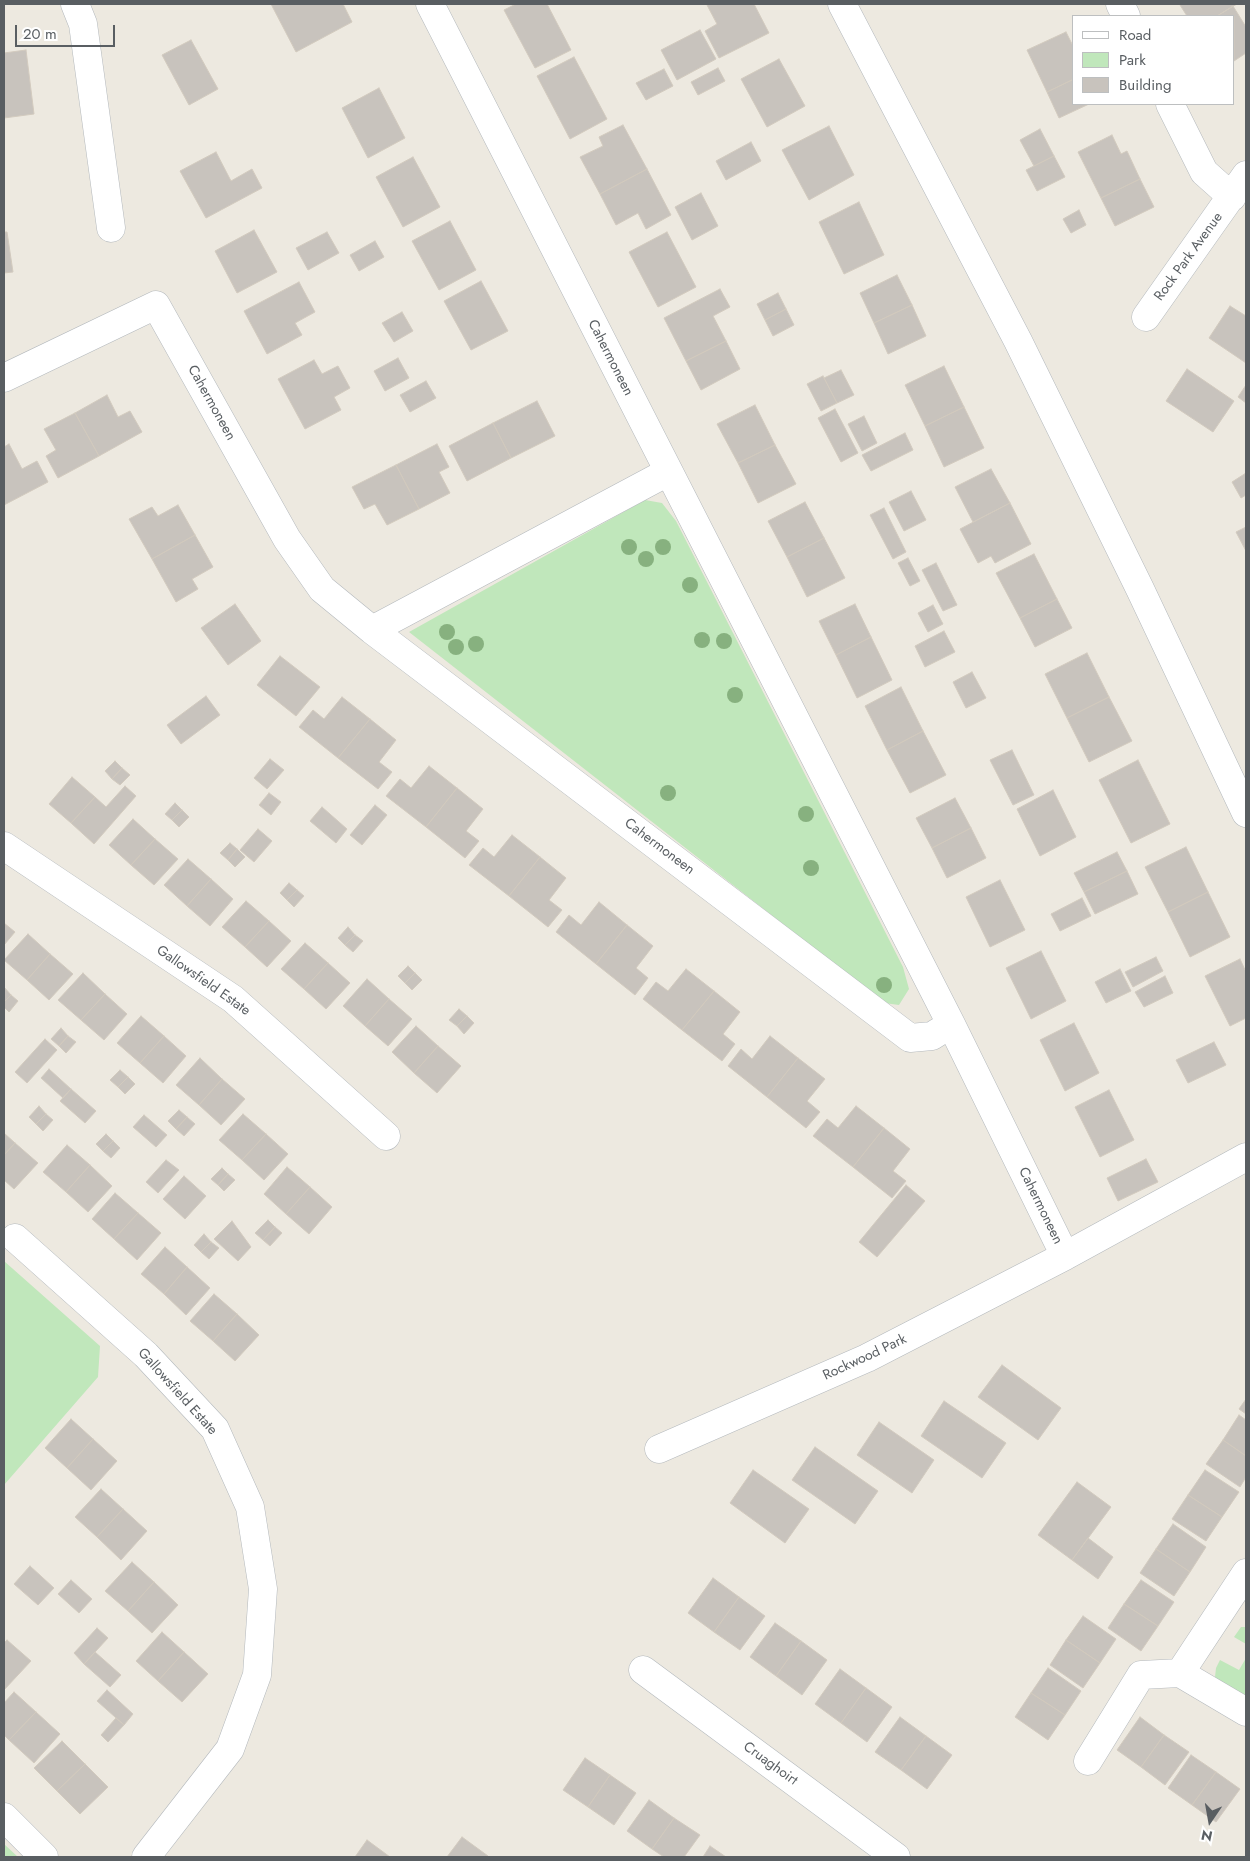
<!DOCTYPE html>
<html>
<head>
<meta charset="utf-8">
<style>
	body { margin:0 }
	#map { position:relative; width:1250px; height:1861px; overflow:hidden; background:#ede9e0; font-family:Jost,sans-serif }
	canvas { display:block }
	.frame { position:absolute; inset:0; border:5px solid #595e62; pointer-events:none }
	.legend { position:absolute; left:1072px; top:15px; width:162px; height:90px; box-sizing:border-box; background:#fff; border:1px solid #bdbfc0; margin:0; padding:6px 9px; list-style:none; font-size:15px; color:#595e62 }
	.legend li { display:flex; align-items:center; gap:10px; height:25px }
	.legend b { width:25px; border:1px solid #bdbfc0 }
	.north { position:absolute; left:1185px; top:1796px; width:50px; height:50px; -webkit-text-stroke:4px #fff; paint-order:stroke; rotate:192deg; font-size:14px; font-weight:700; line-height:20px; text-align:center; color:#595e62 }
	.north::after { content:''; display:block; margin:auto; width:18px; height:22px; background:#595e62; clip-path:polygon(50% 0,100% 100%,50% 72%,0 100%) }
	.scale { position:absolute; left:15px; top:25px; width:100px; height:22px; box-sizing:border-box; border:2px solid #595e62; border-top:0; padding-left:6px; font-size:15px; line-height:18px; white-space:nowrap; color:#595e62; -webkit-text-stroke:4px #fff; paint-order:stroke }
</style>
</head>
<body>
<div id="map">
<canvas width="1250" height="1861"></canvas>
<div class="frame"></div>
<ul class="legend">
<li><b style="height:6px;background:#fff"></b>Road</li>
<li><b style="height:14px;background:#c0e7bb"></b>Park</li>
<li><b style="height:14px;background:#c8c3bd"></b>Building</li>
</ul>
<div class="north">N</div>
<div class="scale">20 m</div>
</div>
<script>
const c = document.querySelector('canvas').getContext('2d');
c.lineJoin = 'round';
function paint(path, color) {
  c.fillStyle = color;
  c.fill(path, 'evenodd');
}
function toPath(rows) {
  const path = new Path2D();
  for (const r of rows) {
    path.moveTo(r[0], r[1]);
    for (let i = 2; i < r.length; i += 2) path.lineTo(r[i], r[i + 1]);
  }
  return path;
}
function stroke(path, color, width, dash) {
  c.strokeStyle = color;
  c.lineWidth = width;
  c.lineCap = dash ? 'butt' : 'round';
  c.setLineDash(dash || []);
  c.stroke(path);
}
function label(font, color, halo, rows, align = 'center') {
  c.font = font + ' Jost,sans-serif';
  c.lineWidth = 4;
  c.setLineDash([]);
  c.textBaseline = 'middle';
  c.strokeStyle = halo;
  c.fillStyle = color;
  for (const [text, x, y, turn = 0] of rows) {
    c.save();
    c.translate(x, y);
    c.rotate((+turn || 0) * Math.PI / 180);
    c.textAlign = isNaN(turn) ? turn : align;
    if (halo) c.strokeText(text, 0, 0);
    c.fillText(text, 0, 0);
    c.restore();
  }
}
paint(toPath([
	[645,500,662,503,676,521,903,967,909,989,899,1005,884,1003,409,632],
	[4,1261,100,1346,98,1377,4,1485],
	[1241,1627,1246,1627,1246,1644,1234,1637],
	[1246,1658,1246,1695,1242,1703,1221,1689,1215,1677,1216,1668,1220,1660,1239,1670],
	[4,1844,18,1857,4,1857]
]), '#c0e7bb');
const building = toPath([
	[271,4,343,4,352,22,296,52,271,4],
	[516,4,547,4,571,50,535,68,504,10,516,4],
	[709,4,754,4,769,33,719,58,705,31,717,24,707,5,709,4],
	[1183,4,1237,4,1217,16,1187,16,1180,5,1183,4],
	[1233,6,1246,27,1246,53,1234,61,1234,16,1217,16,1233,6],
	[700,30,716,59,677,80,661,50,700,30],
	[1066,32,1074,48,1074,79,1047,92,1027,50,1066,32],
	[191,40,218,89,189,105,162,55,191,40],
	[26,50,34,114,4,118,4,53,26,50],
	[574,57,607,119,570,139,537,76,574,57],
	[779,59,805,106,767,127,741,79,779,59],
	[718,68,725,81,698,95,691,82,718,68],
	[664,69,673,86,646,100,636,83,664,69],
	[1074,79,1074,104,1089,104,1059,118,1047,92,1074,79],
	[379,88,405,138,368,158,342,108,379,88],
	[623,125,647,169,600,194,580,157,603,146,599,137,623,125],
	[829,126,854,175,809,200,782,150,829,126],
	[1040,129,1054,156,1034,166,1020,140,1040,129],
	[1112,135,1121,154,1127,151,1140,179,1101,198,1078,152,1112,135],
	[751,142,761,161,726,180,716,161,751,142],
	[216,152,231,181,252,169,262,188,206,218,180,171,216,152],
	[1054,156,1065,177,1037,191,1026,170,1054,156],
	[413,157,440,207,403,227,376,177,413,157],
	[647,169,671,215,646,229,638,213,616,225,600,194,647,169],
	[1140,179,1154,207,1115,226,1101,198,1140,179],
	[701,193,718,226,692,240,675,207,701,193],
	[859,202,884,255,844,274,819,222,859,202],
	[1079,210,1086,225,1071,233,1063,219,1079,210],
	[450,221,476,270,439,290,412,241,450,221],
	[254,230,277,272,237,293,215,251,254,230],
	[4,232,7,232,13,272,4,273,4,232],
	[327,232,339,253,308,270,296,248,327,232],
	[667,232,696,287,658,307,629,252,667,232],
	[375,241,384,257,359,271,350,255,375,241],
	[897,275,912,305,874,323,860,293,897,275],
	[481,281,508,331,471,350,444,301,481,281],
	[299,282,315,312,295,323,302,335,267,354,244,311,299,282],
	[720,289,730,307,713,316,726,341,686,361,664,318,720,289],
	[778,293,786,309,765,320,757,304,778,293],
	[912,305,926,336,888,354,874,323,912,305],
	[1230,306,1246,316,1246,363,1209,338,1230,306],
	[786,309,794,325,773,336,765,320,786,309],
	[402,312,413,331,394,342,382,323,402,312],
	[726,341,740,369,701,390,686,361,726,341],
	[398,358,409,378,385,391,374,371,398,358],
	[314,360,322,374,338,366,350,388,334,397,341,410,305,429,278,379,314,360],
	[944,366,964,407,925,426,905,385,944,366],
	[1187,369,1234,401,1213,432,1166,401,1187,369],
	[841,370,854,395,837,403,824,378,841,370],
	[823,376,837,403,821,411,807,384,823,376],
	[426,381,436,398,410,412,400,395,426,381],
	[1246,385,1246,403,1238,397,1246,385],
	[107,395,118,417,130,411,142,432,99,456,75,413,107,395],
	[537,401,555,436,511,458,493,423,537,401],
	[755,405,775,445,738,463,717,424,755,405],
	[964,407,984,448,944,467,925,426,964,407],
	[835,409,858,453,841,462,818,418,835,409],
	[75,413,99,456,58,478,46,456,56,450,44,429,75,413],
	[864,416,877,443,862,451,848,424,864,416],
	[493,423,511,458,467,481,449,446,493,423],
	[905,433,913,450,871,471,862,455,905,433],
	[9,444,22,469,37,461,48,482,4,505,4,447,9,444],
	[437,444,449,467,439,472,450,493,419,509,396,465,437,444],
	[775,445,796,484,758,503,738,463,775,445],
	[396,465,419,509,387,525,375,504,364,509,352,487,396,465],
	[991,469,1010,503,973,522,955,487,991,469],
	[1246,473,1246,495,1241,498,1232,482,1246,473],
	[911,491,926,520,904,531,889,502,911,491],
	[805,502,824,538,787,557,768,521,805,502],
	[1010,503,1031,544,995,563,991,556,978,563,960,529,1010,503],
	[178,505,195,535,152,559,129,519,152,507,158,516,178,505],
	[884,508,906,552,893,559,870,515,884,508],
	[1246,527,1246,551,1236,532,1246,527],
	[195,535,213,567,192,579,198,589,176,602,152,559,195,535],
	[824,538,845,578,807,597,787,557,824,538],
	[1034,554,1057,599,1020,618,996,573,1034,554],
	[908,558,920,581,910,586,898,563,908,558],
	[936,563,957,605,943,611,922,570,936,563],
	[1057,599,1072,628,1035,647,1020,618,1057,599],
	[235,604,261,641,228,665,201,628,235,604],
	[855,604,871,637,836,655,819,621,855,604],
	[933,605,943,624,928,632,918,613,933,605],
	[944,631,955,652,925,667,915,646,944,631],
	[871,637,892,680,857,698,836,655,871,637],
	[1087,653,1109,697,1067,718,1045,674,1087,653],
	[280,656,320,687,296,716,257,685,280,656],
	[972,672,986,698,966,708,953,682,972,672],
	[901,687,923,731,887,750,865,706,901,687],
	[206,696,220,715,181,744,167,725,206,696],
	[342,697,370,719,338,758,299,727,313,710,324,719,342,697],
	[1109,697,1132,741,1089,762,1067,718,1109,697],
	[370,719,396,740,379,762,392,772,378,789,338,758,370,719],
	[923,731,946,775,910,793,887,750,923,731],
	[1012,750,1034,795,1013,805,990,760,1012,750],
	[270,759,284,770,267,789,254,778,270,759],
	[1138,760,1170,824,1131,843,1099,780,1138,760],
	[115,761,122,768,112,779,105,771,115,761],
	[429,766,457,788,426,827,386,796,400,779,411,788,429,766],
	[122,768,130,775,120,785,112,779,122,768],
	[72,777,95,797,71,823,49,804,72,777],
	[125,786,136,796,94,844,71,823,95,797,106,807,125,786],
	[457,788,483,809,466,831,479,841,465,858,426,827,457,788],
	[1053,790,1076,837,1040,856,1017,809,1053,790],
	[269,793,281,802,271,815,259,805,269,793],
	[955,798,971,828,932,848,916,818,955,798],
	[175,803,182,810,172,820,165,814,175,803],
	[375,805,387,815,362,845,350,835,375,805],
	[322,807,347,829,336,843,310,821,322,807],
	[182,810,189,817,179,827,172,820,182,810],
	[133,819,155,839,131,865,109,845,133,819],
	[971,828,986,858,947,878,932,848,971,828],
	[258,829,272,841,254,862,240,850,258,829],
	[512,835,540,857,509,896,469,865,483,848,494,857,512,835],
	[155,839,178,859,154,885,131,865,155,839],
	[230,843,237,849,228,860,220,853,230,843],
	[1186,847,1208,892,1168,912,1145,867,1186,847],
	[237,849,245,857,235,867,228,860,237,849],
	[1117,852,1127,871,1084,892,1074,873,1117,852],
	[540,857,566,878,549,900,562,910,548,927,509,896,540,857],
	[188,859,211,879,187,906,164,885,188,859],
	[1127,871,1138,894,1095,914,1084,892,1127,871],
	[211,879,233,899,210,926,187,906,211,879],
	[1000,880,1025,930,990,947,966,897,1000,880],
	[289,883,297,890,287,900,280,893,289,883],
	[297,890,304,896,294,907,287,900,297,890],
	[1208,892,1230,937,1190,957,1168,912,1208,892],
	[1082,898,1091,916,1060,931,1051,914,1082,898],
	[246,901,269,921,245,947,222,927,246,901],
	[599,902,627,925,596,964,556,932,569,915,581,925,599,902],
	[269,921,291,941,267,967,245,947,269,921],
	[4,923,15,932,4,945,4,923],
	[627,925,653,946,636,968,648,978,635,995,596,964,627,925],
	[348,927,355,935,345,945,338,938,348,927],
	[28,934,50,954,27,980,4,960,28,934],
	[355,935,363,941,353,952,345,945,355,935],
	[305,943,328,963,304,989,281,969,305,943],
	[1041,951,1066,1001,1031,1019,1006,968,1041,951],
	[50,954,73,974,49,1000,27,980,50,954],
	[1156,957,1163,971,1133,987,1125,972,1156,957],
	[1240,959,1246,972,1246,1018,1230,1026,1205,976,1240,959],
	[328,963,350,983,326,1009,304,989,328,963],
	[408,966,415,973,405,983,398,976,408,966],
	[686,969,714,991,682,1030,643,999,656,982,668,991,686,969],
	[1120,969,1131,991,1106,1003,1095,982,1120,969],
	[83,973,105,994,81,1020,58,1000,83,973],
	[415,973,422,980,412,990,405,983,415,973],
	[1165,976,1173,993,1144,1007,1135,992,1165,976],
	[367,979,389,999,365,1026,343,1006,367,979],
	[4,987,11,995,4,1002,4,987],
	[714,991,740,1012,723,1034,735,1044,722,1061,682,1030,714,991],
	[105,994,127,1014,104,1040,81,1020,105,994],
	[11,995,18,1001,9,1012,4,1007,4,1002,11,995],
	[389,999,412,1019,388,1046,365,1026,389,999],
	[459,1009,467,1016,457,1026,449,1020,459,1009],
	[141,1016,164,1036,140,1063,117,1043,141,1016],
	[467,1016,474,1023,464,1034,457,1026,467,1016],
	[1074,1023,1099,1073,1065,1091,1040,1040,1074,1023],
	[416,1026,438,1046,414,1073,392,1052,416,1026],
	[61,1028,68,1036,59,1046,51,1039,61,1028],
	[68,1036,76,1042,66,1053,59,1046,68,1036],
	[164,1036,186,1056,163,1083,140,1063,164,1036],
	[770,1036,798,1058,767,1097,728,1066,741,1049,752,1059,770,1036],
	[45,1039,57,1050,27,1083,15,1072,45,1039],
	[1214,1042,1226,1065,1188,1083,1176,1060,1214,1042],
	[438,1046,461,1066,437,1093,414,1073,438,1046],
	[200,1058,222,1079,199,1105,176,1085,200,1058],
	[798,1058,825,1079,807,1101,820,1112,806,1128,767,1097,798,1058],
	[49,1069,71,1089,63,1098,41,1078,49,1069],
	[120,1070,128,1077,118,1087,110,1080,120,1070],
	[128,1077,135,1084,125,1094,118,1087,128,1077],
	[222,1079,245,1099,221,1125,199,1105,222,1079],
	[71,1089,96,1111,85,1123,60,1101,71,1089],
	[1109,1090,1134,1140,1100,1157,1075,1107,1109,1090],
	[39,1106,46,1114,36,1124,29,1117,39,1106],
	[856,1106,884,1128,853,1167,813,1136,827,1119,838,1128,856,1106],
	[179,1110,187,1117,176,1129,168,1121,179,1110],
	[46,1114,53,1120,43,1131,36,1124,46,1114],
	[243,1114,266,1134,242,1160,219,1140,243,1114],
	[144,1115,167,1135,156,1147,133,1127,144,1115],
	[187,1117,195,1124,184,1136,176,1129,187,1117],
	[884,1128,910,1149,893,1171,906,1181,892,1198,853,1167,884,1128],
	[4,1133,15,1143,4,1155,4,1133],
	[106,1134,113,1141,103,1151,96,1144,106,1134],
	[266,1134,288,1154,264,1180,242,1160,266,1134],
	[113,1141,120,1148,111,1158,103,1151,113,1141],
	[15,1143,38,1163,14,1189,4,1180,4,1155,15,1143],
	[67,1145,90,1165,66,1192,43,1172,67,1145],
	[1146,1159,1158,1182,1118,1201,1107,1178,1146,1159],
	[166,1160,179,1170,158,1193,146,1182,166,1160],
	[90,1165,112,1186,88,1212,66,1192,90,1165],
	[287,1167,310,1187,286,1214,264,1194,287,1167],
	[222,1168,228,1174,218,1185,211,1179,222,1168],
	[228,1174,235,1180,224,1191,218,1185,228,1174],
	[184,1176,206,1196,185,1219,163,1199,184,1176],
	[906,1185,925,1201,877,1257,859,1242,906,1185],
	[310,1187,332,1207,309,1234,286,1214,310,1187],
	[115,1193,138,1213,114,1239,92,1219,115,1193],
	[138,1213,161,1233,137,1260,114,1239,138,1213],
	[268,1220,275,1227,263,1240,255,1233,268,1220],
	[232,1221,251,1247,238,1261,214,1239,232,1221],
	[275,1227,282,1233,270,1246,263,1240,275,1227],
	[204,1234,211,1242,201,1252,194,1245,204,1234],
	[211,1242,219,1248,209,1259,201,1252,211,1242],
	[165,1247,187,1267,164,1294,141,1274,165,1247],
	[187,1267,210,1288,186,1315,164,1294,187,1267],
	[214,1294,237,1314,213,1341,190,1321,214,1294],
	[237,1314,259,1335,235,1361,213,1341,237,1314],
	[1002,1365,1061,1408,1038,1440,978,1397,1002,1365],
	[1246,1399,1246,1414,1239,1409,1246,1399],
	[944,1401,1006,1443,982,1478,921,1436,944,1401],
	[1239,1415,1246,1420,1246,1456,1223,1440,1239,1415],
	[71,1419,93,1439,67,1468,45,1448,71,1419],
	[879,1422,934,1460,912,1493,857,1455,879,1422],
	[93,1439,117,1461,91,1490,67,1468,93,1439],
	[1223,1440,1246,1456,1246,1477,1240,1487,1206,1464,1223,1440],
	[815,1447,878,1491,855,1524,792,1480,815,1447],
	[753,1470,809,1509,785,1543,730,1503,753,1470],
	[1205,1470,1239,1492,1222,1517,1188,1495,1205,1470],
	[1077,1482,1111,1507,1072,1560,1038,1535,1077,1482],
	[101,1489,123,1509,97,1537,75,1517,101,1489],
	[1188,1495,1222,1517,1206,1541,1172,1519,1188,1495],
	[123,1509,147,1531,121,1560,97,1537,123,1509],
	[1173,1524,1206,1547,1190,1572,1156,1549,1173,1524],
	[1088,1538,1113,1557,1098,1579,1072,1560,1088,1538],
	[1156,1549,1190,1572,1174,1596,1140,1573,1156,1549],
	[132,1562,154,1582,128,1611,105,1591,132,1562],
	[30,1566,54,1588,38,1605,14,1584,30,1566],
	[713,1578,739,1597,714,1632,688,1613,713,1578],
	[71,1580,92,1599,79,1613,58,1594,71,1580],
	[1141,1580,1174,1602,1158,1626,1124,1604,1141,1580],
	[154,1582,178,1605,152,1633,128,1611,154,1582],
	[739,1597,765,1616,740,1650,714,1632,739,1597],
	[1124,1604,1158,1626,1141,1651,1108,1628,1124,1604],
	[1083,1616,1116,1639,1100,1663,1066,1640,1083,1616],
	[775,1623,801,1641,776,1676,750,1657,775,1623],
	[97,1628,108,1638,84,1664,74,1653,97,1628],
	[162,1632,184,1652,158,1681,136,1661,162,1632],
	[7,1640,31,1661,4,1690,4,1643,7,1640],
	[1066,1640,1100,1663,1083,1688,1050,1665,1066,1640],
	[801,1641,827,1660,802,1695,776,1676,801,1641],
	[95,1652,121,1675,110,1687,84,1664,95,1652],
	[184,1652,208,1674,182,1702,158,1681,184,1652],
	[1048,1668,1081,1691,1065,1715,1031,1693,1048,1668],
	[840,1669,866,1688,841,1723,815,1704,840,1669],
	[866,1688,892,1707,867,1742,841,1723,866,1688],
	[107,1690,133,1714,124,1725,97,1701,107,1690],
	[14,1692,36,1712,9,1740,4,1735,4,1703,14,1692],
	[1031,1693,1065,1715,1048,1740,1015,1717,1031,1693],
	[36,1712,60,1734,34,1763,9,1740,36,1712],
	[900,1717,926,1736,901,1770,875,1752,900,1717],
	[1140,1717,1164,1735,1141,1767,1117,1750,1140,1717],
	[116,1718,124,1725,108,1742,101,1735,116,1718],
	[1164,1735,1189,1752,1165,1785,1141,1767,1164,1735],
	[926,1736,952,1755,927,1789,901,1770,926,1736],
	[62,1741,85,1764,57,1791,34,1768,62,1741],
	[1191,1755,1216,1772,1192,1805,1168,1788,1191,1755],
	[585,1758,610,1775,588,1807,563,1790,585,1758],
	[85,1764,108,1787,80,1814,57,1791,85,1764],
	[1216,1772,1240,1789,1216,1822,1192,1805,1216,1772],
	[610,1775,636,1793,614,1825,588,1807,610,1775],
	[649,1800,674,1818,652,1849,627,1831,649,1800],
	[674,1818,700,1835,684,1857,664,1857,652,1849,674,1818],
	[462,1837,488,1856,487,1857,447,1857,462,1837],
	[367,1840,390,1857,355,1857,367,1840],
	[710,1846,726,1857,703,1857,710,1846]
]);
paint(building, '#c8c3bd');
stroke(building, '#d2cabe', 1);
const minor = toPath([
	[75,4,83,24,111,228],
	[430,4,951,1024,1065,1256],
	[842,4,1018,341,1140,589,1246,813],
	[1120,4,1126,16],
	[1170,104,1204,172,1232,197],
	[1146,317,1246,175],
	[4,378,156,305,287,539,322,589,372,630,910,1038,932,1036,951,1024],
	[372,630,668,472],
	[4,846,233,999,386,1136],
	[15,1238,146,1355,215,1429,250,1507,263,1589,257,1675,230,1749,146,1857],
	[659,1449,867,1358,1065,1256,1246,1157],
	[1246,1573,1180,1673,1246,1712],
	[643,1670,896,1857],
	[1088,1761,1141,1675,1180,1673],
	[4,1817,44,1857]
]);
stroke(minor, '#b3b8bc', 29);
stroke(minor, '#fff', 28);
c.fillStyle = '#87b17f';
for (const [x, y] of [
	[629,547],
	[663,547],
	[646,559],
	[690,585],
	[447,632],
	[702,640],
	[724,641],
	[476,644],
	[456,647],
	[735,695],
	[668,793],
	[806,814],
	[811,868],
	[884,985]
]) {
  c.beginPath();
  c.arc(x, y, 8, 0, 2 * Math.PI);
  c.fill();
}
label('14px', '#595e62', '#fff', [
	["Rock Park Avenue",1189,257,-54],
	["Cahermoneen",610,358,63],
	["Cahermoneen",211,403,61],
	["Cahermoneen",659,847,37],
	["Gallowsfield Estate",203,981,35],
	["Cahermoneen",1040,1206,64],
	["Rockwood Park",865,1358,-25],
	["Gallowsfield Estate",177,1392,48],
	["Cruaghoirt",770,1764,36]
]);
</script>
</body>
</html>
